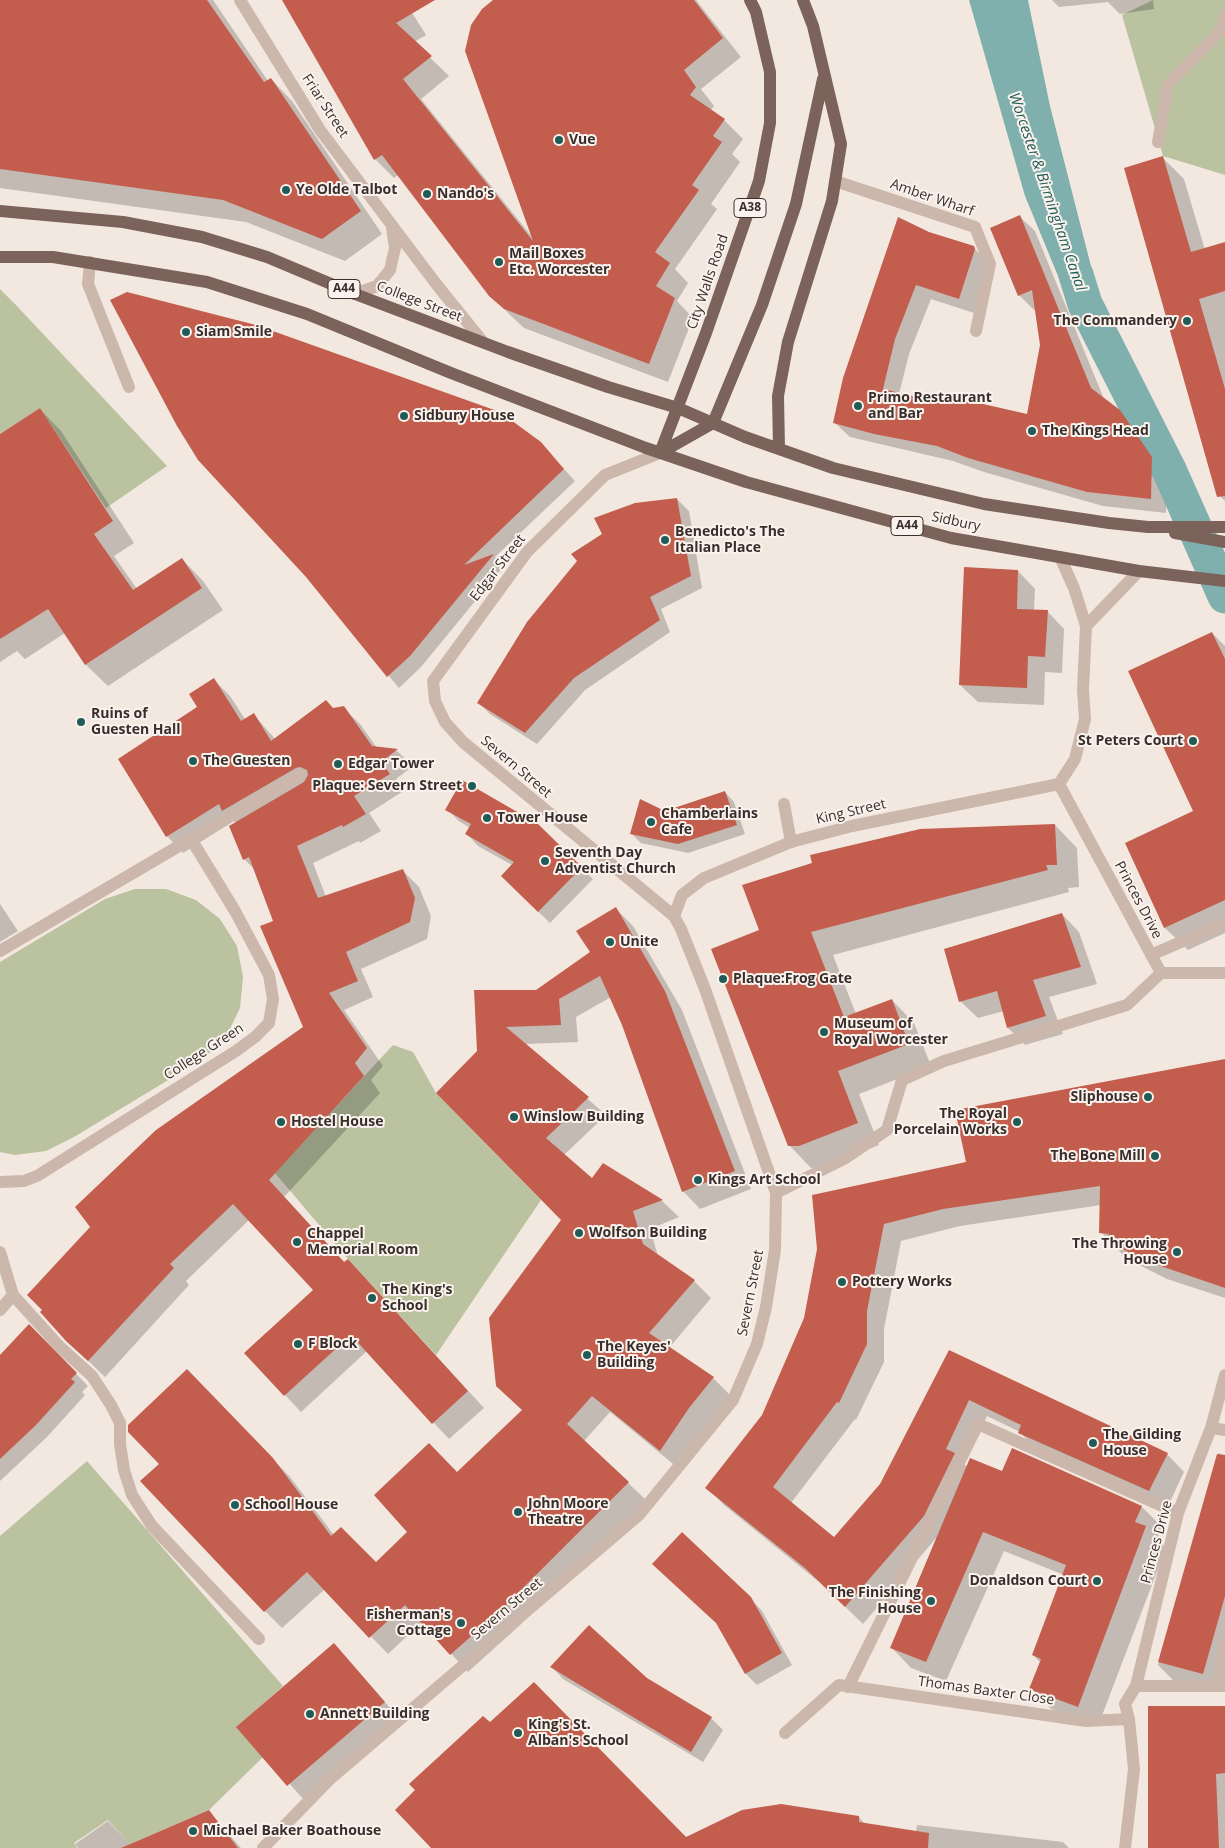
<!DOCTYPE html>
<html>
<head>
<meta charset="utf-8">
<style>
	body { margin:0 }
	canvas { display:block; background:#f3e8e0 }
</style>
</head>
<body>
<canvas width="1225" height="1848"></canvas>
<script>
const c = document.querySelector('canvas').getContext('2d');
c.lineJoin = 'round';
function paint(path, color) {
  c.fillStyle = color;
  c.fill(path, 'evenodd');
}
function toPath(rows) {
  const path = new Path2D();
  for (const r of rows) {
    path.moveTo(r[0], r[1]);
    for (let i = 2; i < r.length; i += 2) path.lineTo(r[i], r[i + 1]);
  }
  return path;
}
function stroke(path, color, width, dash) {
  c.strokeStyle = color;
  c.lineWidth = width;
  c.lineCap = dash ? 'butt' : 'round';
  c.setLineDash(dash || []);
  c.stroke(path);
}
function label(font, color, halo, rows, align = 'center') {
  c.font = font + ' "Open Sans",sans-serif';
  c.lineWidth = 4;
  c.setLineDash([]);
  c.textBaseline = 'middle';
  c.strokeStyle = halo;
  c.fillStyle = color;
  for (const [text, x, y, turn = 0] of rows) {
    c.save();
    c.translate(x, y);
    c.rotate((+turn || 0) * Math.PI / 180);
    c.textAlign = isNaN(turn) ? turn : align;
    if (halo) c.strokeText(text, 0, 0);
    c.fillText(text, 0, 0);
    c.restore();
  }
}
paint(toPath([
	[1153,0,1225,0,1225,175,1163,156,1122,15],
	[0,289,15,304,167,466,106,508,40,408,0,434],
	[135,889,166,889,196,900,220,919,237,946,243,977,240,1008,226,1037,203,1059,74,1137,46,1151,15,1155,0,1152,0,962,105,899],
	[393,1045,413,1052,436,1093,541,1200,436,1355,348,1259,275,1173],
	[87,1461,283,1686,237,1727,263,1757,209,1810,130,1844,108,1820,74,1843,77,1848,0,1848,0,1536]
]), '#bac2a0');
paint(toPath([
	[969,0,1028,0,1050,106,1104,317,1077,322,1025,196]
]), '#80b0ad');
paint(toPath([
	[0,0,213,0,268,81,271,79,292,101,382,234,345,261,246,222,0,188],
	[282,0,415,0,411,11,426,35,414,42,449,76,421,99,533,238,495,0,696,0,741,57,701,89,714,106,711,110,724,120,743,139,732,154,740,162,711,204,717,209,675,269,688,283,677,301,693,318,668,382,524,328,509,314,490,294,398,175,394,178,375,159],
	[1052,0,1153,0,1154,9,1120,14,1108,2,1059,7],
	[1163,158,1184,179,1205,250,1225,244,1225,501,1217,493],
	[1020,217,1035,231,1104,399,1135,427,1166,473,1166,513,1103,506,984,472,953,461,850,437,835,423,929,233,973,247,988,262,974,313,931,299,909,354,899,394,947,405,1028,416,1041,345,1036,309,1034,310,1019,295],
	[40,409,61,431,134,543,114,556,137,589,182,559,203,581,223,610,108,686,86,665,65,633,25,659,17,651,0,662,0,436],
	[540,443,575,481,495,557,504,566,421,667,399,688,307,577],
	[677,499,689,511,702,588,661,609,670,632,585,690,537,744,490,714,479,703,603,534],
	[1018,571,1035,589,1034,611,1047,611,1064,629,1062,673,1045,672,1044,705,978,702,960,685],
	[1212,633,1225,646,1225,933,1188,950,1165,928,1126,844,1195,812],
	[214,680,230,696,245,719,253,714,276,740,334,709,343,708,360,724,377,748,397,751,413,766,396,779,405,790,369,813,381,831,360,843,359,841,313,863,326,897,403,871,419,887,431,916,427,939,361,969,373,997,344,1010,383,1066,371,1080,380,1093,284,1197,345,1263,364,1277,484,1408,449,1439,367,1351,301,1412,285,1395,315,1290,249,1220,186,1281,189,1285,105,1377,67,1340,91,1227,305,1027,275,921,256,871,244,859,236,823,234,821,183,853,167,836,199,708],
	[725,792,734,802,745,834,688,853,641,843,632,834,665,812],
	[447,809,537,825,593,879,550,923,502,876,512,865,478,846,467,834,470,828,459,821],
	[1055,825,1077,848,1079,887,1068,888,1069,892,833,955,856,1014,892,1000,914,1023,931,1066,859,1094,879,1145,827,1166,811,1168,789,1145,713,950],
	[0,904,18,931,0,942],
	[616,909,633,926,682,1010,751,1189,700,1209,683,1191,624,1024,611,997,576,1017,578,1042,525,1044,606,1115,564,1155,592,1180,603,1165,662,1201,679,1217,650,1229,658,1256,694,1281,711,1298,669,1348,713,1378,731,1396,678,1468,610,1412,584,1441,646,1500,519,1626,468,1672,422,1622,388,1654,325,1589,282,1628,265,1611,160,1464,205,1388,290,1477,334,1535,376,1564,409,1532,457,1473,523,1410,562,1220,438,1093,536,991,592,953],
	[1062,914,1079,932,1097,984,1049,997,1063,1034,1025,1045,1008,1028,1004,1011,978,1018,960,1001],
	[1225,1061,1225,1298,1167,1279,1127,1259,1101,1232,1101,1205,960,1226,901,1241,884,1329,884,1362,856,1420,855,1419,791,1503,834,1539,881,1485,950,1352,1167,1454,1184,1472,1167,1508,1037,1450,1020,1432,987,1416,964,1464,968,1467,1003,1472,1012,1450,1142,1507,1162,1527,1157,1539,1166,1548,1098,1726,1051,1709,1031,1688,1041,1663,1033,1655,1064,1575,1004,1551,946,1681,911,1668,891,1647,937,1537,863,1624,824,1586,724,1505,707,1487,764,1416,805,1318,819,1249,968,1163],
	[29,1326,88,1386,82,1392,85,1395,47,1437,0,1481,0,1357],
	[1219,1453,1225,1456,1225,1683,1179,1686,1158,1665],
	[750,1598,762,1611,792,1665,757,1685,746,1674,718,1624],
	[333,1644,401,1720,306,1802,238,1727],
	[552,1667,646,1679,711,1718,723,1730,703,1762,563,1679],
	[1225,1707,1225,1848,1149,1848],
	[490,1724,686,1838,859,1817,865,1824,916,1832,917,1825,1063,1842,1069,1848,433,1848],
	[209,1812,241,1848,78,1848,75,1844,108,1821,131,1845]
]), '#0003');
stroke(toPath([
	[1076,275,1085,304,1170,472,1225,596]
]), '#80b0ad', 35);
paint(toPath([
	[0,0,207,0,264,82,271,78,361,211,322,239,223,200,0,169],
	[282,0,435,0,396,23,432,56,403,79,533,241,465,51,471,25,482,9,493,0,694,0,723,38,684,70,696,87,690,95,725,119,713,136,722,142,692,185,699,190,655,252,670,263,656,286,675,298,649,364,504,309,489,296,382,155,374,160],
	[1163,156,1191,252,1225,242,1225,291,1199,299,1225,389,1225,496,1217,497,1124,168],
	[1020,215,1091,388,1120,410,1152,457,1151,499,1087,492,968,458,937,446,874,434,833,423,843,378,898,217,929,232,974,246,975,249,959,299,916,285,895,339,883,389,946,404,948,396,1027,414,1040,345,1032,290,1018,296,990,228],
	[127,292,256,325,500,412,541,442,564,469,464,565,494,554,410,656,387,677,306,577,198,460,177,426,110,300],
	[40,408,113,521,94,534,133,590,182,558,202,588,85,665,48,609,0,639,0,434],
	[677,498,691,576,650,597,660,620,574,678,525,733,477,703,527,622,577,561,571,554,602,534,594,518,635,503],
	[964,567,1018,570,1017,609,1048,610,1045,657,1028,656,1027,688,959,685],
	[1212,632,1225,659,1225,900,1164,928,1125,843,1193,811,1128,671],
	[214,678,241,721,254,713,271,741,326,700,333,708,344,706,372,746,398,749,381,762,390,774,354,796,366,814,343,827,342,825,297,846,318,898,403,869,415,898,410,922,346,952,358,981,329,993,367,1048,355,1063,364,1076,269,1180,344,1262,348,1259,468,1391,432,1424,351,1335,284,1396,244,1353,313,1290,233,1204,170,1264,174,1268,88,1361,66,1341,40,1312,42,1310,27,1295,90,1227,75,1207,156,1130,303,1027,260,926,273,921,249,857,243,860,229,826,304,782,308,775,307,770,300,767,296,768,222,811,219,804,166,837,118,759,197,707,189,694],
	[462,780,538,824,582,867,538,912,501,876,514,862,465,834,471,824,445,810],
	[725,791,737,825,678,844,630,834,640,799,665,811],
	[1055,824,1057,865,1046,865,1048,870,811,932,844,1017,892,999,909,1044,838,1071,858,1123,799,1146,788,1146,711,949,759,930,742,885,812,863,810,855,920,829],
	[616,907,665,991,735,1171,682,1192,622,1025,600,976,559,999,561,1025,506,1027,589,1097,546,1138,592,1178,603,1163,663,1200,633,1211,643,1244,695,1280,649,1333,714,1377,689,1408,660,1451,592,1396,567,1424,629,1482,502,1609,450,1655,405,1605,369,1638,307,1572,264,1612,140,1481,159,1464,128,1432,128,1425,187,1369,273,1458,331,1536,341,1527,376,1562,407,1532,374,1495,429,1443,457,1472,522,1410,496,1386,489,1318,561,1220,436,1093,477,1051,474,990,536,990,590,952,576,931],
	[1062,913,1081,967,1033,980,1046,1016,1007,1028,997,991,959,1002,944,949],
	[1225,1059,1225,1288,1149,1262,1108,1242,1109,1234,1099,1233,1100,1186,943,1209,884,1224,867,1311,867,1344,839,1403,837,1402,773,1487,834,1537,880,1484,949,1350,1168,1453,1149,1491,1018,1433,1021,1425,969,1400,946,1449,955,1453,924,1516,845,1607,805,1568,705,1488,762,1415,804,1318,817,1249,812,1195,966,1162,955,1110],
	[29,1324,77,1373,71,1379,75,1382,36,1425,0,1459,0,1355],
	[1012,1448,1142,1506,1135,1522,1146,1526,1078,1707,1029,1689,1041,1659,1032,1655,1066,1565,983,1532,926,1662,890,1648,970,1458,1002,1471],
	[1217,1454,1225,1455,1225,1596,1203,1674,1158,1662],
	[682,1532,751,1597,782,1653,745,1674,716,1623,652,1564],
	[589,1625,647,1678,712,1717,691,1752,550,1667],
	[334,1643,385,1702,287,1786,236,1727],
	[534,1682,686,1837,742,1810,781,1804,859,1816,859,1822,929,1833,928,1848,431,1848,395,1810,415,1790,409,1784,483,1716,490,1722],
	[1148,1706,1225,1706,1225,1773,1216,1774,1219,1848,1148,1848],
	[209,1810,238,1848,121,1848]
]), '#c35e4e');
stroke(toPath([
	[1158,142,1168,85,1222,29,1225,15],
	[835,181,975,227,990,264,976,331],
	[90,262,88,284,129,387],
	[784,804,791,842],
	[0,951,300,775],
	[0,1182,24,1181,37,1176,236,1051,255,1037,269,1023,273,999,269,975,235,911,191,839],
	[0,1252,13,1295,60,1347,92,1376,111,1405,120,1423,120,1444,124,1470,132,1495,152,1526,259,1639],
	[0,1310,13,1295]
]), '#cbb7ac', 12);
stroke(toPath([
	[1059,784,1161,973,1225,973],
	[1151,955,1225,923],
	[776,1193,844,1159,887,1130,902,1080,944,1061,1127,1005,1161,973],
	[1211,1428,1225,1430],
	[1136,1686,1225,1686],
	[1219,1686,1225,1643],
	[848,1687,978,1424,1178,1513],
	[785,1733,839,1685,1086,1721,1129,1719],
	[1125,1848,1134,1769,1129,1719,1125,1704,1136,1686,1178,1513,1211,1428,1225,1375]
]), '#cbb7ac', 12);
stroke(toPath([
	[240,0,320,130,437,285,483,342],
	[355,294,377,286,390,270,395,248,392,227],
	[1086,626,1139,571],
	[674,916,682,895,704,878,791,842,852,826,1059,784,1075,759,1085,719,1083,690,1086,626,1074,588,1060,557],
	[263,1848,329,1780,639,1515,733,1400,757,1344,766,1307,775,1250,776,1193,705,989,681,929,674,916,463,742,445,722,435,701,433,681,527,552,605,475,660,453]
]), '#cbb7ac', 12);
stroke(toPath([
	[0,211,123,222,202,237,267,257,355,294,508,352,608,387,678,408,745,437,833,468,984,504,1109,523,1148,527,1225,527],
	[0,257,53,257,207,282,307,314,451,373,646,448,746,482,951,538,1139,571,1225,581],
	[713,423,762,305,796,204,823,79],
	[779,449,778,396,788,342,832,201,841,144,813,26,803,0],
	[660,453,706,333,759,181,770,123,770,72,756,12,750,0],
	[660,453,713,423],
	[1175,533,1225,542]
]), '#7b635c', 12);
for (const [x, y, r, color] of [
	[559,140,5,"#215b58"],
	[286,190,5,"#215b58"],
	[427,194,5,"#215b58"],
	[499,262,5,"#215b58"],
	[1187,321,5,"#215b58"],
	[186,332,5,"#215b58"],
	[858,406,5,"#215b58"],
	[404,416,5,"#215b58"],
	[1032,431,5,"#215b58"],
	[665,540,5,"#215b58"],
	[81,722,5,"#215b58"],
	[1193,741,5,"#215b58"],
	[193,761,5,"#215b58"],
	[338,764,5,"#215b58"],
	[472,786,5,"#215b58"],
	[487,818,5,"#215b58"],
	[651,822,5,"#215b58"],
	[545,861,5,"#215b58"],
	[610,942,5,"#215b58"],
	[723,979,5,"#215b58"],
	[824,1032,5,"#215b58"],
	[1148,1097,5,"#215b58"],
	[514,1117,5,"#215b58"],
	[281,1122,5,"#215b58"],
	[1017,1122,5,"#215b58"],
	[1155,1156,5,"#215b58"],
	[698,1180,5,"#215b58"],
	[579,1233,5,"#215b58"],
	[297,1242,5,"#215b58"],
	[1177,1252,5,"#215b58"],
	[842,1282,5,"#215b58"],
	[372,1298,5,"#215b58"],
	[298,1344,5,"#215b58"],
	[587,1355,5,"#215b58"],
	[1093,1443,5,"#215b58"],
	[235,1505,5,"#215b58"],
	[518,1512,5,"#215b58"],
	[1097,1581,5,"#215b58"],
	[931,1601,5,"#215b58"],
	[461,1623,5,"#215b58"],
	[310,1714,5,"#215b58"],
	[518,1733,5,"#215b58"],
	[193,1831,5,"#215b58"]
]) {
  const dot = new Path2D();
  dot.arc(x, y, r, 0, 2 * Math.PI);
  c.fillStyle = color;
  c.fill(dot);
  stroke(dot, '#faf3ed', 2);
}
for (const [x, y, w] of [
	[750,208,32],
	[344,289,32],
	[907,526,32]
]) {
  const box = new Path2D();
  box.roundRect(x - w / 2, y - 9.5, w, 19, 4);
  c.fillStyle = '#faf3ed';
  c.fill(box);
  stroke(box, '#392e2b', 1);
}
label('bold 12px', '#392e2b', null, [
	["A38",750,208],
	["A44",344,289],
	["A44",907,526]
]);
label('14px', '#392e2b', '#faf3ed', [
	["Friar Street",325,106,57],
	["Amber Wharf",932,198,19],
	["City Walls Road",708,282,-71],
	["College Street",419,302,21],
	["Sidbury",956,522,12],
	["Edgar Street",498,568,-52],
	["Severn Street",516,767,40],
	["King Street",851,812,-13],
	["Princes Drive",1138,900,62],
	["College Green",204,1052,-33],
	["Severn Street",751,1293,-79],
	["Princes Drive",1157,1542,-75],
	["Severn Street",507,1609,-40],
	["Thomas Baxter Close",986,1691,8]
]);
label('bold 14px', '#392e2b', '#faf3ed', [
	["Vue",569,140],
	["Ye Olde Talbot",296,190],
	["Nando's",437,194],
	["Mail Boxes",509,254],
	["Etc. Worcester",509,270],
	["The Commandery",1177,321,"right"],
	["Siam Smile",196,332],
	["Primo Restaurant",868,398],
	["and Bar",868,414],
	["Sidbury House",414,416],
	["The Kings Head",1042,431],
	["Benedicto's The",675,532],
	["Italian Place",675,548],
	["Ruins of",91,714],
	["Guesten Hall",91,730],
	["St Peters Court",1183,741,"right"],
	["The Guesten",203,761],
	["Edgar Tower",348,764],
	["Plaque: Severn Street",462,786,"right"],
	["Chamberlains",661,814],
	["Cafe",661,830],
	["Tower House",497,818],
	["Seventh Day",555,853],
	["Adventist Church",555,869],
	["Unite",620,942],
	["Plaque:Frog Gate",733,979],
	["Museum of",834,1024],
	["Royal Worcester",834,1040],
	["Sliphouse",1138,1097,"right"],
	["The Royal",1007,1114,"right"],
	["Porcelain Works",1007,1130,"right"],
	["Winslow Building",524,1117],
	["Hostel House",291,1122],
	["The Bone Mill",1145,1156,"right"],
	["Kings Art School",708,1180],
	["Wolfson Building",589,1233],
	["Chappel",307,1234],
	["Memorial Room",307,1250],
	["The Throwing",1167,1244,"right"],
	["House",1167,1260,"right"],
	["Pottery Works",852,1282],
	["The King's",382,1290],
	["School",382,1306],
	["F Block",308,1344],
	["The Keyes'",597,1347],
	["Building",597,1363],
	["The Gilding",1103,1435],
	["House",1103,1451],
	["John Moore",528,1504],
	["Theatre",528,1520],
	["School House",245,1505],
	["Donaldson Court",1087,1581,"right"],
	["The Finishing",921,1593,"right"],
	["House",921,1609,"right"],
	["Fisherman's",451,1615,"right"],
	["Cottage",451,1631,"right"],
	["Annett Building",320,1714],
	["King's St.",528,1725],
	["Alban's School",528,1741],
	["Michael Baker Boathouse",203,1831]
], 'left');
label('italic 15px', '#215b58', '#faf3ed', [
	["Worcester & Birmingham Canal",1047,192,71]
]);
</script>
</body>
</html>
